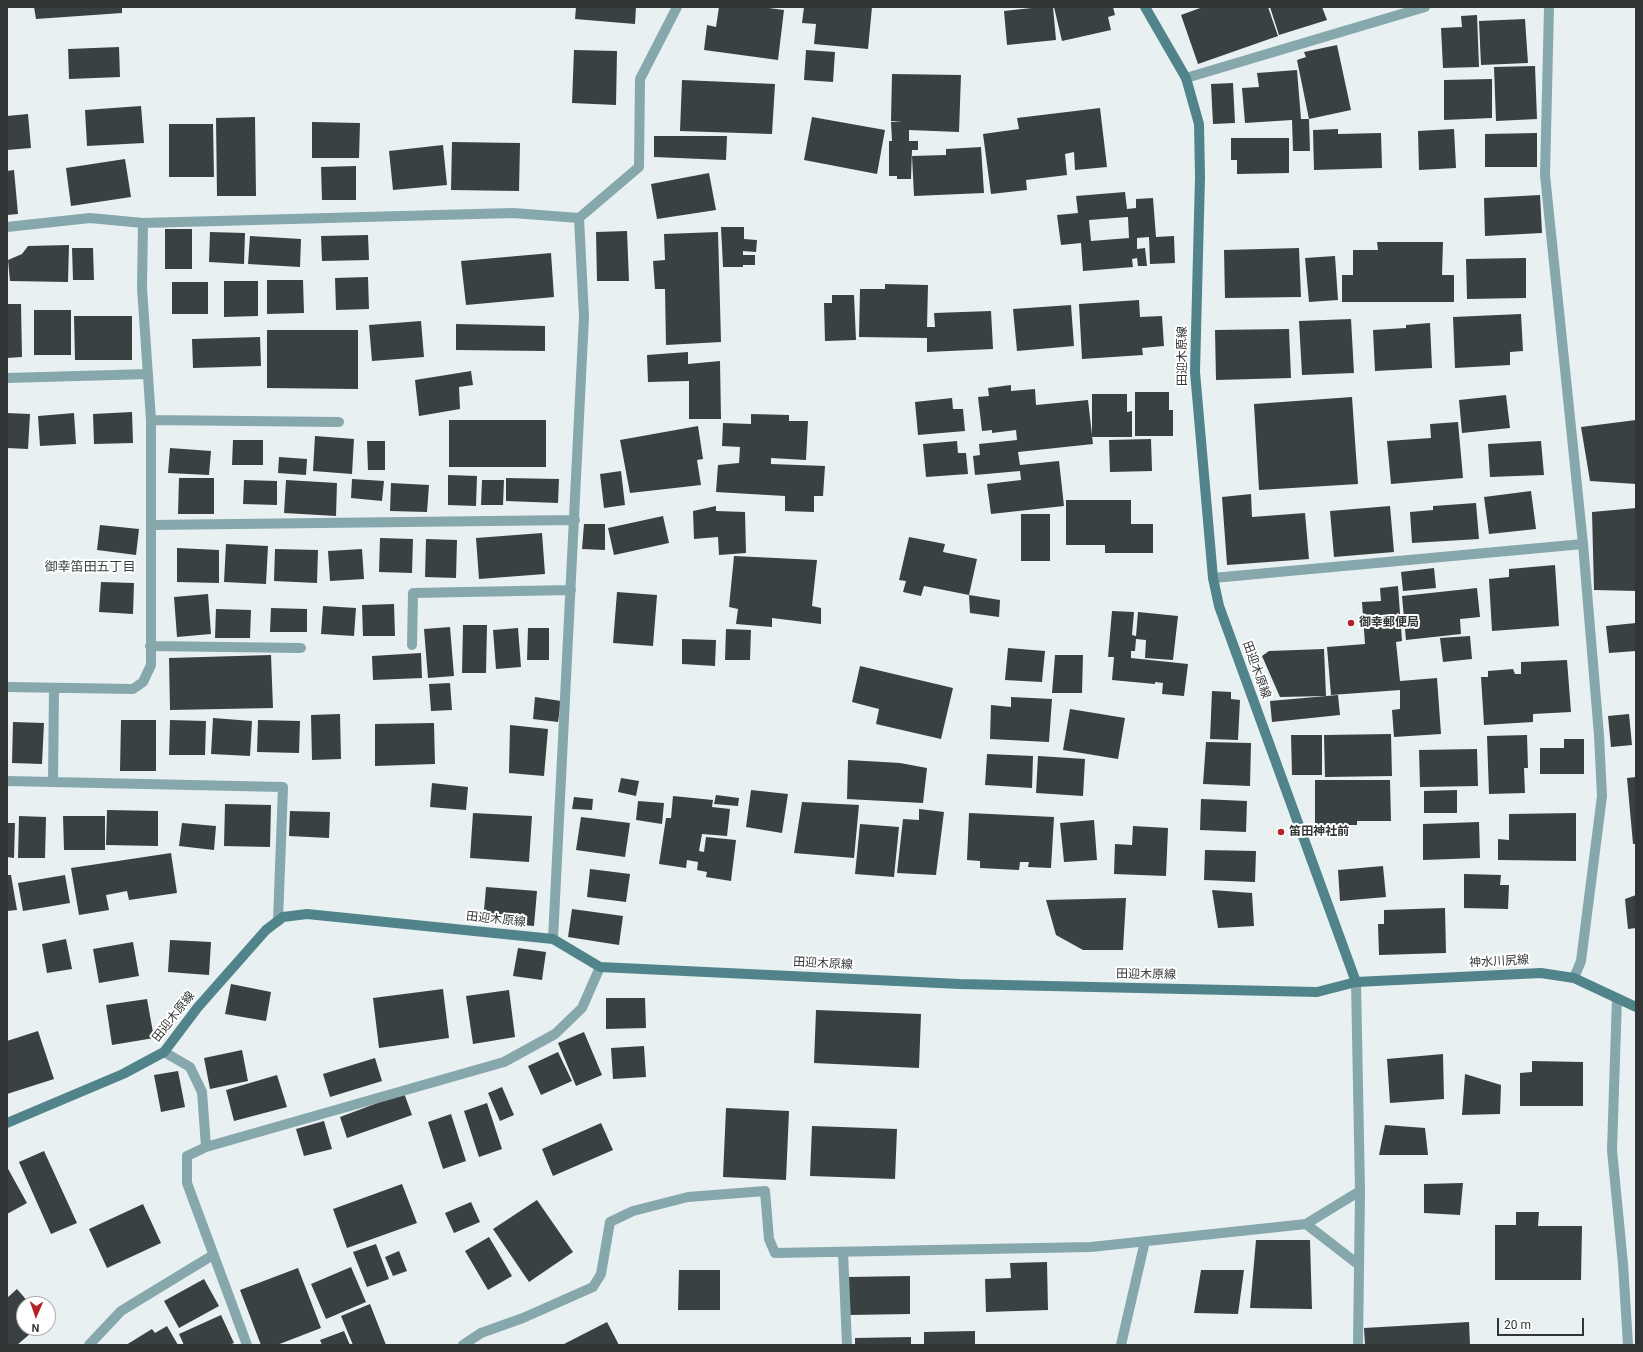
<!DOCTYPE html>
<html>
<head>
<meta charset="utf-8">
<style>
	body { margin:0 }
	#map { position:relative; width:1643px; height:1352px; overflow:hidden; background:#e8f0f1; font-family:Roboto,sans-serif }
	canvas { display:block }
	.frame { position:absolute; inset:0; border:8px solid #313535; pointer-events:none }
	.north { position:absolute; left:16px; top:1296px; width:40px; height:40px; box-sizing:border-box; background:#fff; border:1px solid #adaeae; border-radius:50%; rotate:182deg; font-size:11px; font-weight:700; line-height:16px; text-align:center; color:#313535 }
	.north::after { content:''; display:block; margin:auto; width:14px; height:18px; background:#b32227; clip-path:polygon(50% 0,100% 100%,50% 72%,0 100%) }
	.scale { position:absolute; left:1497px; top:1318px; width:87px; height:18px; box-sizing:border-box; border:2px solid #313535; border-top:0; padding-left:5px; font-size:12px; line-height:14px; white-space:nowrap; color:#313535; -webkit-text-stroke:3px #fff; paint-order:stroke }
</style>
</head>
<body>
<div id="map">
<canvas width="1643" height="1352"></canvas>
<div class="frame"></div>
<div class="north">N</div>
<div class="scale">20 m</div>
</div>
<script>
const c = document.querySelector('canvas').getContext('2d');
c.lineJoin = 'round';
function paint(path, color) {
  c.fillStyle = color;
  c.fill(path, 'evenodd');
}
function toPath(rows) {
  const path = new Path2D();
  for (const r of rows) {
    path.moveTo(r[0], r[1]);
    for (let i = 2; i < r.length; i += 2) path.lineTo(r[i], r[i + 1]);
  }
  return path;
}
function stroke(path, color, width, dash) {
  c.strokeStyle = color;
  c.lineWidth = width;
  c.lineCap = dash ? 'butt' : 'round';
  c.setLineDash(dash || []);
  c.stroke(path);
}
function label(font, color, halo, rows, align = 'center') {
  c.font = font + ' Roboto,"Noto Sans JP",sans-serif';
  c.lineWidth = 4;
  c.setLineDash([]);
  c.textBaseline = 'middle';
  c.strokeStyle = halo;
  c.fillStyle = color;
  for (const [text, x, y, turn = 0] of rows) {
    c.save();
    c.translate(x, y);
    c.rotate((+turn || 0) * Math.PI / 180);
    c.textAlign = isNaN(turn) ? turn : align;
    if (halo) c.strokeText(text, 0, 0);
    c.fillText(text, 0, 0);
    c.restore();
  }
}
paint(toPath([
	[34,7,122,7,122,13,36,19],
	[576,7,636,7,635,24,575,19],
	[719,7,761,7,784,10,778,60,704,50,707,25,716,27],
	[804,7,872,7,868,49,814,44,816,24,802,23],
	[1041,7,1053,7,1056,40,1007,45,1004,11],
	[1054,7,1113,7,1115,15,1108,17,1111,30,1062,41],
	[1203,7,1268,7,1278,36,1198,64,1181,15],
	[1270,7,1322,7,1327,20,1279,35],
	[1477,15,1479,67,1443,68,1441,28,1462,27,1461,16],
	[1525,19,1528,63,1481,65,1479,21],
	[1337,45,1351,110,1309,119,1297,60,1306,57,1304,52],
	[119,47,120,77,69,79,68,49],
	[574,50,617,51,616,105,572,103],
	[806,50,835,52,833,82,804,80],
	[1535,66,1537,119,1496,121,1494,67],
	[1297,70,1301,119,1309,119,1310,151,1293,151,1292,120,1245,123,1242,88,1259,87,1257,73],
	[892,74,961,75,959,132,909,130,909,141,918,141,918,150,912,150,911,179,897,179,897,176,889,176,889,141,892,141,891,122,902,121,891,121],
	[1492,79,1492,118,1444,120,1444,80],
	[682,80,775,84,772,134,680,131],
	[1233,83,1235,123,1213,124,1211,84],
	[141,106,144,143,87,146,85,110],
	[1100,108,1107,167,1075,170,1074,152,1065,154,1067,175,1026,180,1027,190,991,194,983,134,1019,129,1017,118],
	[28,114,31,148,7,150,7,116],
	[255,117,256,196,217,196,216,118],
	[812,117,885,130,877,174,804,160],
	[312,122,360,123,359,158,312,158],
	[169,124,213,124,214,177,169,177],
	[1338,129,1338,134,1381,133,1382,168,1314,170,1313,130],
	[1454,129,1456,168,1419,170,1418,131],
	[1537,133,1537,167,1485,167,1485,134],
	[654,136,727,136,726,160,654,157],
	[1231,138,1289,138,1289,173,1237,174,1237,160,1231,160],
	[452,142,520,143,519,191,451,190],
	[443,145,447,185,393,190,389,151],
	[981,147,984,193,914,196,912,156,946,155,946,149],
	[125,159,131,197,71,206,66,168],
	[356,166,356,200,322,200,321,167],
	[14,170,18,214,7,215,7,171],
	[709,173,716,210,657,219,651,184],
	[1125,192,1127,209,1136,208,1136,199,1153,198,1156,237,1174,236,1175,263,1150,264,1149,237,1137,238,1137,249,1145,248,1147,266,1138,266,1137,258,1132,259,1133,267,1083,271,1081,243,1061,245,1057,215,1078,213,1076,196],
	[1128,217,1129,238,1091,241,1089,220],
	[1540,195,1542,233,1485,236,1484,198],
	[721,227,744,227,744,239,757,240,756,252,743,251,743,255,755,255,755,265,743,265,743,267,723,267],
	[165,229,192,229,192,269,165,269],
	[627,231,629,281,597,281,596,232],
	[210,232,245,233,244,264,209,262],
	[718,232,721,342,666,345,665,289,655,289,653,261,665,260,664,234],
	[368,235,369,260,322,261,321,236],
	[250,236,301,239,300,267,248,264],
	[1377,242,1443,242,1442,275,1454,275,1454,302,1342,302,1342,275,1353,275,1353,250,1378,250],
	[69,245,68,282,10,281,8,260,22,254,28,246],
	[72,248,93,248,94,280,73,280],
	[1299,248,1301,297,1225,298,1224,250],
	[551,253,554,297,466,305,461,261],
	[1335,256,1338,300,1309,302,1305,258],
	[1526,258,1526,298,1467,299,1466,259],
	[368,277,369,309,336,310,335,278],
	[267,280,303,280,304,313,267,314],
	[224,281,258,281,258,316,224,317],
	[172,282,208,282,208,314,172,314],
	[885,284,928,285,927,327,935,327,934,313,991,311,993,349,927,352,927,338,859,337,860,289,885,289],
	[832,295,854,295,856,340,825,341,824,303,832,303],
	[1139,300,1140,317,1162,316,1164,346,1142,348,1143,355,1082,359,1079,304],
	[7,304,21,304,22,357,7,358],
	[1071,305,1074,346,1017,351,1013,309],
	[34,310,71,310,71,355,34,355],
	[1521,314,1523,351,1510,352,1510,365,1455,368,1453,317],
	[74,316,132,316,132,360,75,360],
	[1351,319,1354,373,1302,375,1299,321],
	[421,321,424,357,372,361,369,325],
	[1430,323,1432,368,1375,371,1373,330,1406,328,1406,325],
	[456,324,545,326,545,351,456,350],
	[1289,329,1291,378,1216,380,1215,330],
	[267,330,358,330,358,389,267,388],
	[260,337,261,366,193,368,192,339],
	[688,352,688,364,720,361,721,419,689,419,689,381,648,382,647,355],
	[471,371,473,385,459,387,460,409,419,416,415,380],
	[1011,385,1011,391,1035,389,1036,405,1088,400,1093,444,1018,452,1020,465,1059,461,1064,506,991,514,987,484,1021,480,1020,471,975,475,973,456,980,455,979,444,1017,440,1016,430,992,433,992,430,982,431,978,397,989,396,988,388],
	[1135,392,1169,392,1169,410,1173,410,1173,436,1135,436],
	[1092,394,1127,394,1127,412,1132,411,1132,437,1092,437],
	[1506,395,1510,428,1462,433,1459,400],
	[1352,397,1358,484,1259,490,1254,404],
	[952,398,953,409,963,409,965,431,918,435,915,402],
	[132,412,133,443,94,444,93,414],
	[7,413,30,414,28,449,7,448],
	[74,413,76,444,40,446,38,416],
	[751,414,789,415,789,421,808,421,806,460,771,458,771,464,825,466,823,496,814,496,814,512,785,511,785,496,716,492,718,465,739,463,740,447,722,446,723,423,751,424],
	[449,420,546,420,546,467,449,467],
	[1636,420,1636,484,1590,481,1581,427],
	[1458,422,1463,478,1391,484,1387,441,1431,438,1430,424],
	[698,426,703,459,697,460,701,485,630,493,620,440],
	[315,436,354,439,352,474,313,471],
	[1151,439,1152,471,1110,472,1109,440],
	[233,440,263,440,263,465,232,465],
	[367,441,385,441,385,470,368,470],
	[957,441,958,453,966,453,968,474,926,477,923,444],
	[1541,441,1544,475,1490,477,1488,444],
	[170,448,211,451,209,475,168,473],
	[279,457,307,459,306,475,278,473],
	[621,471,625,505,604,508,600,474],
	[448,475,477,476,476,506,448,505],
	[179,478,214,478,214,514,178,514],
	[506,478,559,479,558,503,506,501],
	[352,479,384,481,382,501,351,498],
	[244,480,277,481,277,505,243,504],
	[286,480,337,483,336,516,284,513],
	[482,480,504,480,503,505,481,505],
	[391,483,429,485,427,512,390,511],
	[1531,491,1536,529,1489,534,1484,497],
	[1251,494,1252,517,1305,513,1309,559,1227,565,1222,497],
	[1066,500,1131,500,1131,524,1153,524,1153,553,1105,553,1105,545,1066,545],
	[1476,503,1479,539,1412,543,1410,512,1433,510,1433,506],
	[716,506,716,511,745,512,746,553,719,555,718,537,694,539,693,511],
	[1390,506,1394,552,1334,557,1330,511],
	[1636,508,1636,591,1594,590,1592,512],
	[1021,514,1050,514,1050,561,1021,561],
	[663,516,669,543,614,555,608,528],
	[584,524,605,524,605,550,582,549],
	[100,525,139,529,136,555,97,550],
	[542,533,545,574,479,579,476,538],
	[909,537,945,544,943,552,977,559,969,595,924,586,921,596,903,592,906,581,899,580],
	[380,538,413,539,412,573,379,572],
	[426,539,457,540,456,578,425,577],
	[226,544,268,546,266,584,224,582],
	[177,548,219,550,219,583,177,582],
	[275,549,318,550,317,583,274,581],
	[362,549,364,579,330,581,328,551],
	[734,556,817,560,812,606,821,608,821,624,772,618,772,627,736,624,738,609,729,607],
	[1555,565,1559,626,1492,631,1489,579,1509,577,1509,569],
	[1434,568,1436,588,1403,591,1401,572],
	[101,582,134,583,133,614,99,612],
	[1398,586,1402,641,1396,642,1400,681,1437,678,1441,734,1394,737,1392,710,1400,709,1400,690,1331,695,1327,647,1365,644,1362,602,1381,601,1380,588],
	[1477,588,1480,617,1460,619,1461,634,1406,640,1402,596],
	[617,592,657,595,653,646,613,643],
	[208,594,211,634,177,637,174,597],
	[969,595,1000,600,999,617,970,613],
	[394,604,395,636,363,636,362,605],
	[323,606,356,608,354,636,321,634],
	[271,608,307,609,307,632,270,632],
	[216,609,251,610,250,638,215,638],
	[1112,611,1134,612,1132,635,1136,636,1138,612,1178,616,1173,660,1145,658,1146,640,1136,639,1135,651,1131,651,1131,658,1188,664,1184,696,1162,694,1163,683,1155,682,1155,684,1112,680,1114,657,1108,657],
	[1636,623,1636,651,1609,653,1606,626],
	[463,625,487,625,486,673,462,673],
	[450,627,454,676,428,678,424,629],
	[518,628,521,667,496,669,493,630],
	[528,628,549,628,549,660,527,660],
	[726,629,751,630,750,660,725,660],
	[1470,636,1472,659,1443,662,1440,638],
	[682,639,716,640,715,666,682,664],
	[1008,648,1045,651,1042,682,1005,680],
	[1324,649,1326,696,1280,697,1262,656,1269,651],
	[421,653,422,678,373,680,372,656],
	[271,655,273,708,170,710,169,658],
	[1055,655,1083,655,1082,693,1052,693],
	[1567,660,1571,712,1533,714,1533,722,1484,725,1481,677,1488,677,1488,671,1513,669,1515,674,1521,674,1521,662],
	[860,666,953,688,941,739,876,724,879,709,852,702],
	[450,683,452,710,431,711,429,684],
	[1212,691,1231,692,1231,699,1240,700,1238,740,1210,739],
	[1338,695,1340,715,1272,722,1270,701],
	[535,697,561,701,558,722,533,719],
	[1011,697,1052,699,1049,742,990,739,991,705,1011,707],
	[1070,709,1125,718,1118,759,1063,750],
	[340,714,341,759,312,760,311,715],
	[1629,714,1632,745,1611,747,1608,716],
	[213,718,252,721,250,756,211,754],
	[121,720,156,720,156,771,120,771],
	[170,720,206,721,205,755,169,755],
	[258,720,300,721,299,753,257,752],
	[13,722,44,723,42,764,12,763],
	[434,723,435,764,375,766,375,724],
	[510,725,548,729,544,776,509,773],
	[1391,734,1392,776,1325,777,1324,735],
	[1291,735,1322,735,1322,775,1292,775],
	[1527,735,1528,768,1524,768,1525,793,1489,794,1487,736],
	[1564,739,1584,739,1584,774,1540,774,1540,748,1564,748],
	[1206,742,1251,743,1250,786,1203,784],
	[1477,749,1478,786,1420,787,1419,750],
	[987,754,1033,756,1032,788,985,785],
	[1038,756,1085,759,1083,796,1036,793],
	[848,760,900,763,927,768,923,803,847,799],
	[1636,777,1636,844,1633,844,1627,778],
	[621,778,639,781,636,796,618,792],
	[1315,780,1390,780,1391,821,1357,821,1357,825,1315,825],
	[432,783,468,787,466,810,430,807],
	[751,790,788,794,782,833,746,827],
	[1457,790,1457,813,1424,813,1424,791],
	[716,795,739,798,738,806,714,804],
	[673,796,713,800,712,807,730,809,727,836,702,834,699,851,704,852,706,837,736,840,731,881,706,877,707,872,697,870,698,862,687,860,686,868,659,864,666,818,671,818],
	[574,797,593,799,592,810,572,809],
	[1201,799,1247,801,1246,832,1200,830],
	[638,801,664,803,662,824,636,820],
	[802,802,859,805,854,858,794,853],
	[225,804,271,805,270,847,224,846],
	[919,809,944,812,936,875,897,873,903,819,919,820],
	[107,810,158,811,158,846,106,845],
	[290,811,330,812,329,838,289,836],
	[473,813,532,816,529,862,470,858],
	[969,813,1054,817,1051,868,1028,867,1029,862,1020,862,1019,870,980,868,980,861,967,860],
	[1576,813,1576,861,1498,860,1498,839,1509,840,1509,814],
	[19,816,46,817,45,858,18,858],
	[63,816,105,816,105,850,64,850],
	[581,817,630,823,625,857,576,850],
	[1094,820,1097,860,1064,862,1060,823],
	[1479,822,1480,858,1423,860,1423,824],
	[7,823,15,823,14,858,7,857],
	[182,823,216,826,214,850,179,846],
	[860,824,899,827,894,877,855,874],
	[1133,826,1168,828,1166,876,1114,874,1115,844,1132,845],
	[1205,850,1256,851,1255,882,1204,880],
	[171,853,177,893,129,900,127,891,106,895,109,910,79,915,71,868],
	[1383,866,1386,897,1340,901,1338,870],
	[590,869,630,874,626,902,587,897],
	[1464,874,1501,875,1500,885,1509,885,1508,909,1464,908],
	[7,875,11,875,17,910,7,911],
	[65,875,70,903,23,911,18,883],
	[486,887,537,891,534,926,483,922],
	[1212,890,1252,893,1254,926,1218,928],
	[1636,895,1636,928,1628,929,1625,899],
	[1126,898,1123,950,1083,950,1056,935,1046,900],
	[1445,908,1446,953,1379,955,1378,924,1384,924,1384,910],
	[572,909,623,916,619,945,568,937],
	[66,939,72,969,47,973,42,944],
	[170,940,211,942,209,975,168,972],
	[133,942,139,976,99,983,93,949],
	[518,948,546,952,542,980,513,976],
	[231,984,271,992,266,1021,225,1014],
	[443,989,449,1038,379,1048,373,998],
	[509,990,515,1037,473,1044,466,996],
	[606,998,645,998,646,1028,606,1029],
	[147,999,154,1038,112,1045,106,1005],
	[816,1010,921,1014,919,1068,814,1063],
	[38,1031,54,1079,7,1094,7,1041],
	[584,1032,602,1075,576,1086,558,1043],
	[644,1046,646,1077,613,1079,611,1048],
	[242,1050,248,1081,210,1089,204,1058],
	[558,1052,572,1081,541,1095,528,1066],
	[1443,1054,1444,1099,1390,1103,1387,1059],
	[375,1058,382,1081,330,1097,323,1074],
	[1532,1061,1583,1062,1583,1106,1520,1106,1520,1073,1532,1072],
	[178,1071,185,1107,161,1112,154,1075],
	[1465,1074,1501,1085,1500,1114,1462,1115],
	[277,1075,287,1107,234,1121,226,1090],
	[502,1087,514,1115,500,1121,488,1093],
	[404,1093,412,1115,347,1138,340,1117],
	[487,1103,502,1149,479,1157,464,1111],
	[726,1108,789,1111,786,1180,723,1177],
	[451,1114,466,1161,443,1169,428,1122],
	[324,1121,332,1149,304,1156,296,1129],
	[601,1123,613,1150,553,1176,542,1149],
	[1385,1125,1425,1128,1428,1155,1379,1155],
	[812,1126,897,1129,895,1179,810,1176],
	[44,1151,77,1223,51,1234,19,1162],
	[7,1167,27,1203,7,1214],
	[1463,1183,1460,1215,1424,1213,1424,1184],
	[402,1184,417,1223,347,1248,333,1209],
	[537,1200,573,1252,529,1282,493,1229],
	[471,1202,480,1222,454,1233,445,1213],
	[143,1204,161,1243,107,1268,89,1229],
	[1516,1212,1539,1212,1538,1226,1582,1226,1581,1280,1495,1280,1495,1225,1516,1225],
	[489,1237,512,1276,488,1290,465,1251],
	[1256,1240,1310,1240,1312,1309,1250,1308],
	[376,1244,389,1279,367,1287,353,1252],
	[399,1251,407,1271,393,1276,385,1257],
	[1047,1262,1048,1310,986,1312,985,1279,1011,1278,1010,1263],
	[351,1267,366,1302,326,1319,311,1284],
	[298,1268,321,1328,277,1345,261,1345,240,1290],
	[679,1270,720,1270,720,1310,678,1310],
	[1201,1270,1244,1270,1238,1314,1194,1313],
	[910,1276,910,1314,849,1315,848,1277],
	[204,1279,219,1306,179,1328,164,1301],
	[17,1289,30,1304,24,1304,24,1328,37,1328,17,1345,7,1345,7,1298],
	[370,1304,386,1345,353,1345,341,1316],
	[221,1315,234,1343,229,1345,184,1345,179,1334],
	[607,1322,619,1345,565,1345,564,1344],
	[1469,1322,1470,1345,1365,1345,1364,1328],
	[167,1326,178,1345,126,1345,152,1329,155,1333],
	[344,1331,350,1345,322,1345,320,1340],
	[975,1331,975,1345,924,1345,924,1332],
	[911,1337,911,1345,855,1345,855,1338]
]), '#3a4142');
stroke(toPath([
	[1549,7,1545,175,1583,544,1599,735,1602,796,1581,961,1574,978],
	[1186,78,1425,7],
	[7,227,90,218,143,223,513,213,579,218,639,167,640,79,677,7],
	[7,378,148,374],
	[151,420,339,422],
	[151,525,575,520],
	[1213,578,1583,544],
	[412,645,413,593,571,590],
	[150,646,301,648],
	[7,687,133,689,143,682,151,665,151,420,142,288,143,223],
	[7,781,283,787,278,921],
	[53,782,54,688],
	[553,939,584,317,579,218],
	[1356,982,1360,1191,1358,1345],
	[1617,998,1612,1150,1623,1264,1628,1345],
	[164,1052,190,1067,202,1092,206,1147],
	[1306,1224,1359,1265],
	[843,1252,847,1345],
	[89,1345,121,1311,213,1255],
	[247,1345,187,1183,187,1156,206,1147,504,1062,555,1034,582,1008,600,967],
	[463,1345,481,1333,523,1318,593,1287,601,1274,610,1222,633,1211,688,1197,765,1191,769,1239,775,1253,1091,1247,1306,1224,1360,1191],
	[1121,1345,1145,1241]
]), '#86a7ab', 10);
stroke(toPath([
	[1145,7,1186,78,1199,124,1200,177,1195,372,1213,578,1219,606,1356,982],
	[7,1123,123,1074,164,1052,198,1007,266,930,283,917,307,914,553,939,600,967,960,984,1317,992,1356,982,1541,973,1574,978,1636,1007]
]), '#51848a', 10);
for (const [x, y, r, color] of [
	[1351,623,4,"#b32227"],
	[1281,832,4,"#b32227"]
]) {
  const dot = new Path2D();
  dot.arc(x, y, r, 0, 2 * Math.PI);
  c.fillStyle = color;
  c.fill(dot);
  stroke(dot, '#fff', 1.5);
}
label('12px', '#313535', '#fff', [
	["田迎木原線",1183,356,-90],
	["田迎木原線",1256,670,70],
	["田迎木原線",496,920,6],
	["神水川尻線",1499,962,-3],
	["田迎木原線",823,964,3],
	["田迎木原線",1146,975,1],
	["田迎木原線",174,1017,-52]
]);
label('bold 12px', '#313535', '#fff', [
	["御幸郵便局",1359,623],
	["笛田神社前",1289,832]
], 'left');
label('13px', '#3a4142', '#fff', [
	["御幸笛田五丁目",90,568]
]);
</script>
</body>
</html>
